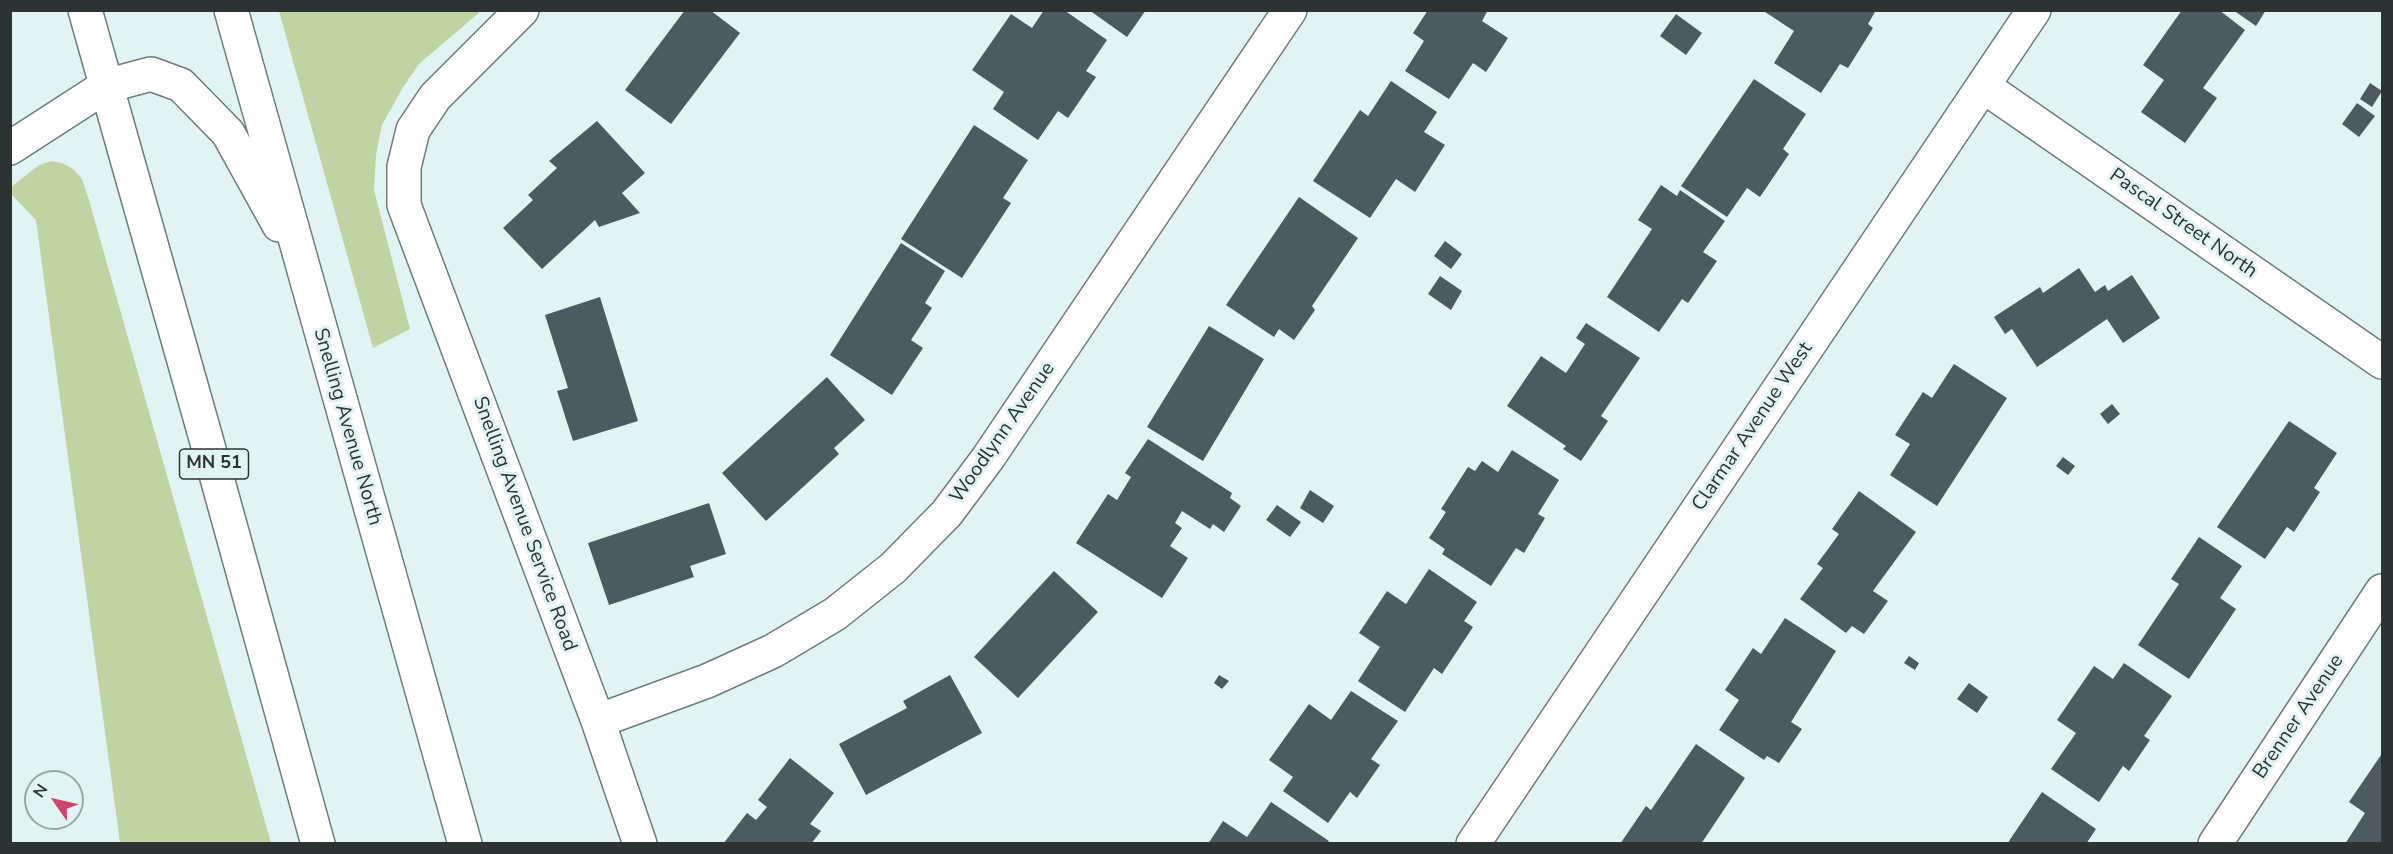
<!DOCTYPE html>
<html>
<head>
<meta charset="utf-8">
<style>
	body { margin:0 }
	#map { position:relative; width:2393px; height:854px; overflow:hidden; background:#e1f4f3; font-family:"Nunito Sans",sans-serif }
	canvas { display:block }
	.frame { position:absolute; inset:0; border:12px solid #2c3433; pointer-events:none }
	.north { position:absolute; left:24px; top:770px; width:60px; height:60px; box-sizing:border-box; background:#e1f4f3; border:2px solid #99a7a6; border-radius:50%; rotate:304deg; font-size:16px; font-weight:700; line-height:24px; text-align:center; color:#2c3433 }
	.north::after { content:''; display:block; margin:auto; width:21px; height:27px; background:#d14471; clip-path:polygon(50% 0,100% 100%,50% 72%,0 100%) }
</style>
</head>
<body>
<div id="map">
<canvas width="2393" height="854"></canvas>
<div class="frame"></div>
<div class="north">N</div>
</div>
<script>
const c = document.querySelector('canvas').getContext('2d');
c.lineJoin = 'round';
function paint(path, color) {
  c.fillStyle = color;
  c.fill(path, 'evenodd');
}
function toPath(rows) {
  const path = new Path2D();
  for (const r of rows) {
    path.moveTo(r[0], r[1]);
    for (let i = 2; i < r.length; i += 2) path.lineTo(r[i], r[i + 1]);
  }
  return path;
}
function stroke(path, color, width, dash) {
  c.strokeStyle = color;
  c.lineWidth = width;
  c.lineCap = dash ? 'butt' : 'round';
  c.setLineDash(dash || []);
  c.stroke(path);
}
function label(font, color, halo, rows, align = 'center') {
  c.font = font + ' "Nunito Sans",sans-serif';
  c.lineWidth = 6;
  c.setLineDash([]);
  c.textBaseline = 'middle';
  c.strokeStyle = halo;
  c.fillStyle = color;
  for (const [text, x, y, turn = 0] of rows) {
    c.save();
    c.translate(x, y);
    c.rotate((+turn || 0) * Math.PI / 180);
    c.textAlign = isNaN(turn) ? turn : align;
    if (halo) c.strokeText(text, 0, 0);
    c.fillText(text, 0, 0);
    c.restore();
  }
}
paint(toPath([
	[279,11,481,11,420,63,403,87,382,125,376,155,374,190,410,329,373,348],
	[51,161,62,163,73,169,82,179,89,200,271,843,120,843,36,220,11,194,11,187,39,165]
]), '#bfd3a3');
paint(toPath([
	[685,10,710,10,740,33,671,124,625,90],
	[1044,10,1064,10,1107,40,1086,71,1096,77,1068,118,1058,111,1038,140,993,109,1004,92,972,70,1011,14,1032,28],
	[1089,10,1146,10,1127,37],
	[1428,10,1488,10,1482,21,1508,38,1486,72,1473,63,1449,99,1405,71,1424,41,1413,33],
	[1762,10,1876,10,1868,24,1873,28,1848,68,1840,64,1821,93,1774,63,1794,31],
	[2182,10,2219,10,2245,30,2203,88,2217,98,2185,143,2141,112,2164,80,2143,65],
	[2233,10,2266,10,2256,26],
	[1676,14,1702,33,1686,55,1660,36],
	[1754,79,1806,114,1783,149,1789,154,1760,197,1747,188,1727,217,1681,186],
	[1391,81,1437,112,1424,132,1445,145,1415,192,1396,179,1370,218,1313,181,1360,110,1368,116],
	[2370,83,2382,91,2372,107,2360,99],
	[2357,103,2375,116,2359,137,2342,124],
	[597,121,645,173,622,193,640,213,599,227,595,220,542,269,503,228,533,200,528,195,557,168,549,161],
	[974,125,1028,160,1003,198,1011,203,962,278,901,239],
	[1661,185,1677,196,1680,190,1725,221,1703,252,1717,261,1688,303,1682,299,1659,332,1607,297,1652,229,1638,220],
	[1299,197,1358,238,1312,306,1315,310,1294,340,1279,329,1274,337,1226,305],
	[1445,241,1462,254,1451,269,1434,256],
	[901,243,945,271,925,303,932,308,911,340,923,348,892,395,830,355],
	[2079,268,2095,292,2105,285,2108,291,2132,275,2160,318,2123,343,2107,319,2037,367,2012,329,2005,334,1994,317,2040,287,2043,293],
	[1440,276,1462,291,1451,310,1428,294],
	[600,297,638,421,573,441,557,391,568,388,545,315],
	[1586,323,1640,358,1601,416,1608,421,1581,461,1563,449,1566,446,1507,406,1541,356,1566,373,1585,344,1576,338],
	[1209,326,1264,359,1203,461,1147,427],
	[1954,364,2007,398,1937,506,1890,475,1910,444,1895,435,1923,392,1932,398],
	[827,377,865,420,834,448,839,454,766,521,722,473],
	[2112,404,2120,414,2108,424,2100,414],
	[2289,421,2337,453,2314,488,2320,492,2294,532,2287,527,2265,559,2217,527],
	[1148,439,1232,493,1230,498,1241,506,1224,532,1213,524,1210,529,1182,511,1175,523,1182,528,1170,546,1188,558,1162,598,1076,543,1108,494,1117,500,1131,477,1125,473],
	[1512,450,1559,480,1538,514,1545,518,1524,553,1516,548,1491,586,1442,554,1445,549,1429,538,1446,512,1441,509,1468,467,1475,471,1482,461,1498,472],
	[2063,457,2075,466,2068,475,2056,466],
	[1310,490,1334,506,1323,523,1300,508],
	[1859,491,1916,532,1873,591,1888,601,1864,634,1852,626,1846,633,1800,599,1823,568,1817,564,1839,534,1832,529],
	[709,503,726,554,690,566,694,577,609,605,588,543],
	[1277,505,1301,522,1290,537,1266,520],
	[2199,537,2242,566,2220,598,2236,609,2189,679,2138,645,2179,584,2171,579],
	[1429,569,1477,602,1464,621,1473,627,1442,674,1434,668,1405,712,1358,681,1380,647,1359,633,1387,591,1406,604],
	[1054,571,1098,612,1018,698,974,657],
	[1785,618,1836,651,1791,722,1802,729,1779,763,1767,756,1764,760,1719,730,1739,700,1725,690,1753,648,1761,654],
	[1909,656,1919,663,1915,670,1904,663],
	[2124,663,2172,696,2144,736,2150,740,2129,771,2123,766,2099,802,2051,769,2076,733,2057,720,2094,666,2113,679],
	[950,675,982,733,866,795,839,744,907,708,903,701],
	[1219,675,1229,681,1222,689,1214,683],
	[1969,683,1988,697,1977,713,1957,699],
	[1351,691,1398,721,1371,759,1380,765,1357,798,1350,792,1328,823,1283,791,1293,777,1269,760,1309,704,1331,720],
	[1696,744,1745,778,1701,844,1620,844,1646,806,1651,810],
	[2381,755,2382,844,2345,844,2365,813,2349,802],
	[790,758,834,793,810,824,821,831,811,844,723,844,747,813,756,820,767,807,758,800],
	[2042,792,2096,829,2086,844,2007,844],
	[1271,802,1329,841,1327,844,1208,844,1223,821,1247,837]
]), '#4d5a61');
const minor = toPath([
	[522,10,435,97,413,130,404,167,404,205,598,721,640,844],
	[1983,86,2382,362],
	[10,148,106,86],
	[598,721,707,681,773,651,835,614,893,568,947,513,988,458,1290,10],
	[1473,844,2034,10],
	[2215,844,2382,591]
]);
const highway = toPath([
	[85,10,214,467,318,844],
	[231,10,465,844],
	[106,86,151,74,181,85,228,133,279,225]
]);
stroke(minor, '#6c7c7c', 36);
stroke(highway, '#6c7c7c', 36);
stroke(minor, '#fff', 33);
stroke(highway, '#fff', 33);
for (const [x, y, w] of [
	[214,464,69]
]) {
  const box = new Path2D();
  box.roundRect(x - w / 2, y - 15, w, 30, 4.5);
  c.fillStyle = '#e1f4f3';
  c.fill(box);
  stroke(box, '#2c3433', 1.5);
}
label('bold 18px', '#2c3433', null, [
	["MN 51",214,464]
]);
label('20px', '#2c3433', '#e1f4f3', [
	["Pascal Street North",2183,224,35],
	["Snelling Avenue North",347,427,74],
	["Clarmar Avenue West",1753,427,-56],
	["Woodlynn Avenue",1003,433,-55],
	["Snelling Avenue Service Road",524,524,70],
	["Brenner Avenue",2299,717,-56]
]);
</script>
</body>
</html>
